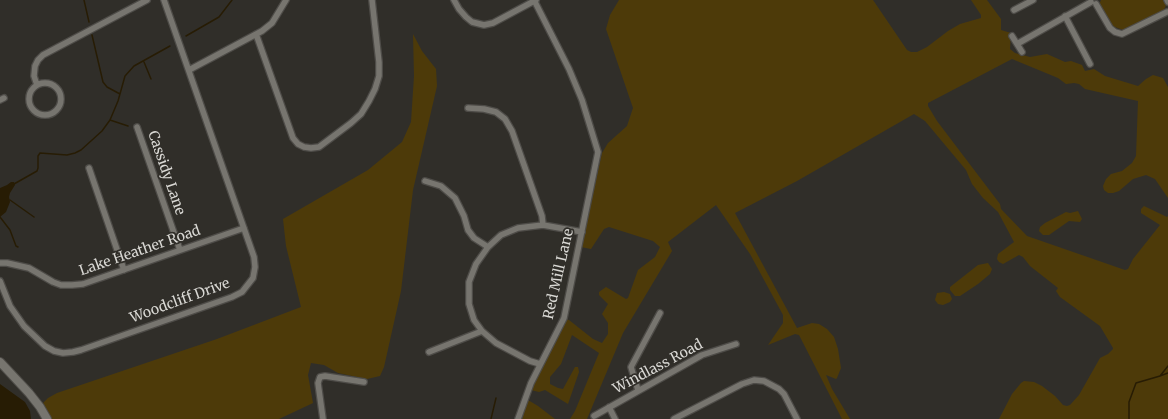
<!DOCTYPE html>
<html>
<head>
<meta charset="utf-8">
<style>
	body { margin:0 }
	canvas { display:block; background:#302e29 }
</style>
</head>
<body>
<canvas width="1168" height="419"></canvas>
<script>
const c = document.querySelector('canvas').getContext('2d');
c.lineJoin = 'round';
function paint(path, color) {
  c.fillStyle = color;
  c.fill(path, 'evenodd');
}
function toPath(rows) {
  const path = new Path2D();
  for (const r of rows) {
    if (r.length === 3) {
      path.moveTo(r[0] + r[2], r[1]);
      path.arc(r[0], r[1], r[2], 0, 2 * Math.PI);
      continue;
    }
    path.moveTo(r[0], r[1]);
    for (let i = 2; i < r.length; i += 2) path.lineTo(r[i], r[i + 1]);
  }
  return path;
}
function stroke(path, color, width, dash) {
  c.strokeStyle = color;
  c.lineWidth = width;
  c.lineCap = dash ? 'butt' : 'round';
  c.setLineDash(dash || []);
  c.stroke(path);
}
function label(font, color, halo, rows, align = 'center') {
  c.font = font + ' Merriweather,serif';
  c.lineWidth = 3.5;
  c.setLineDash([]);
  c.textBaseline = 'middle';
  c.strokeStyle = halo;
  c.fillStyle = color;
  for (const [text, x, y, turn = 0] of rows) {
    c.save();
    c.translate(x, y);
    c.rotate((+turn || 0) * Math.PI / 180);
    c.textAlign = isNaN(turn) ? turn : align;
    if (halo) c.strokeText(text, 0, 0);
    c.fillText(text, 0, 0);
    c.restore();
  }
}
paint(toPath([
	[619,0,873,0,907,50,911,52,917,52,927,47,948,31,960,24,981,18,981,15,971,0,987,0,1001,19,1001,30,1011,33,1010,49,1015,53,1030,57,1047,54,1065,62,1071,61,1082,65,1085,71,1094,69,1105,76,1138,86,1146,79,1153,75,1163,78,1168,87,1168,198,1155,179,1146,175,1133,179,1119,191,1113,193,1108,193,1104,190,1103,186,1106,179,1111,174,1122,171,1132,163,1136,156,1138,101,1085,89,1079,84,1074,83,1066,84,1058,78,1012,59,928,103,928,106,937,121,1000,204,1001,209,1027,236,1125,270,1128,269,1133,259,1160,225,1141,213,1141,209,1144,206,1167,217,1168,216,1168,419,999,419,1012,394,1021,383,1024,381,1034,382,1042,386,1055,396,1063,405,1067,406,1070,405,1079,395,1100,358,1108,354,1113,349,1113,348,1100,326,1060,297,1056,291,1058,288,1030,266,1023,257,1019,255,1003,264,999,262,997,259,998,254,1014,242,998,212,983,198,972,184,966,170,925,121,914,114,797,181,735,213,797,328,812,323,819,324,827,329,834,337,838,349,841,368,837,378,836,379,826,375,832,389,850,419,842,419,799,335,795,334,768,345,783,323,783,315,750,254,716,205,668,242,672,251,623,333,587,419,570,419,575,411,599,353,572,335,561,364,550,377,550,384,558,388,563,389,575,367,578,367,579,372,568,404,545,390,539,392,531,390,565,319,569,320,593,339,602,343,608,334,608,323,602,314,608,304,599,295,599,292,606,287,626,299,628,298,638,270,655,257,660,247,653,241,609,227,604,229,591,249,581,247,602,153,608,143,627,126,633,108,606,29,610,15],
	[1101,0,1165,0,1166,5,1164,10,1133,27,1123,30,1115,27,1111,25,1099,5],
	[413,34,422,51,436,69,437,86,413,190,401,291,384,367,380,376,367,379,338,373,324,365,311,363,308,375,313,403,279,419,51,419,43,403,48,398,57,393,217,339,301,307,286,246,283,219,368,170,402,142,411,122,414,76],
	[1078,211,1082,219,1080,222,1069,221,1049,235,1043,235,1039,231,1040,227,1045,223,1066,212,1070,213],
	[988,263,992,269,990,274,978,284,960,296,955,296,950,290,950,287,978,265],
	[944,292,950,294,952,299,950,302,943,305,938,304,935,300,937,293],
	[528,400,538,406,555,419,522,419]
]), '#4d3a09');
paint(toPath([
	[11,182,14,182,15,185,10,193,9,197,10,202,6,212,0,217,0,188,7,185],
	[0,384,25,402,30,411,31,419,0,419]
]), '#271c04');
stroke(toPath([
	[84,0,89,22],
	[92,35,103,82,107,87,120,94],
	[186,36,219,17,232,0],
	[144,62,151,79],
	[110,120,128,126],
	[14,184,37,171,38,168,38,156,40,153,67,155,75,153,81,150,102,131,110,120,118,101,125,76,134,66,170,46],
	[10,200,34,217],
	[0,217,10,230,16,246,18,247],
	[1160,376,1168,373],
	[491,419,496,398],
	[1129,419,1129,402,1136,383,1160,376,1168,366]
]), '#271c04', 1.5);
const street = toPath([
	[454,0,459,9,466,17,472,22,484,25,493,23,536,0],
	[1167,0,1168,2],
	[1096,4,1110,28,1115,32,1122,34,1167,12],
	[1014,10,1033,0],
	[1065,16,1090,64],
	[256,34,293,138,298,144,304,147,311,148,319,147,351,123,361,114,369,101,375,89,379,76,379,62,372,0],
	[1012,36,1022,52],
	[1017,44,1091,2],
	[189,70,262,31,272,23,286,0],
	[45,99,16],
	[37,85,34,76,35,66,38,60,43,55,147,0],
	[0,100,4,98],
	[468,108,484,109,496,112,505,119,512,131,542,216,543,225],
	[137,127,180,250],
	[89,168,124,270],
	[425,181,441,186,455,198,464,216,468,230,474,238,488,247],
	[0,263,7,263,29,268,53,282,61,285,72,285,83,284,244,228],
	[0,281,10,306,24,326,45,346,54,351,63,353,73,352,81,350,232,297,242,292,253,278,255,267,254,257,164,0],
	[429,352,482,331],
	[540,364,530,361,496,343,482,331,474,320,469,304,469,282,476,264,488,247,501,235,518,228,543,225,582,232],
	[638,390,631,367,660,313],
	[609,407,615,419],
	[594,416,702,355,736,344],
	[323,419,318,383,320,377,325,376,364,382],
	[518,419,531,383,564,318,598,152,582,100,569,69,534,0],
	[674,419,742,384,754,380,764,381,779,389,784,394,797,419]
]);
const secondary = toPath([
	[0,362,29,393,40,407,47,419]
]);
stroke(street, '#4e4c48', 8);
stroke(secondary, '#4e4c48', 10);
stroke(street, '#77756f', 5.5);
stroke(secondary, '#77756f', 8);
label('14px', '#d9d8d4', '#302e29', [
	["Cassidy Lane",166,173,71],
	["Lake Heather Road",140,251,-19],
	["Red Mill Lane",559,274,-77],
	["Woodcliff Drive",180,301,-20],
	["Windlass Road",658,367,-28]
]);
</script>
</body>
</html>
